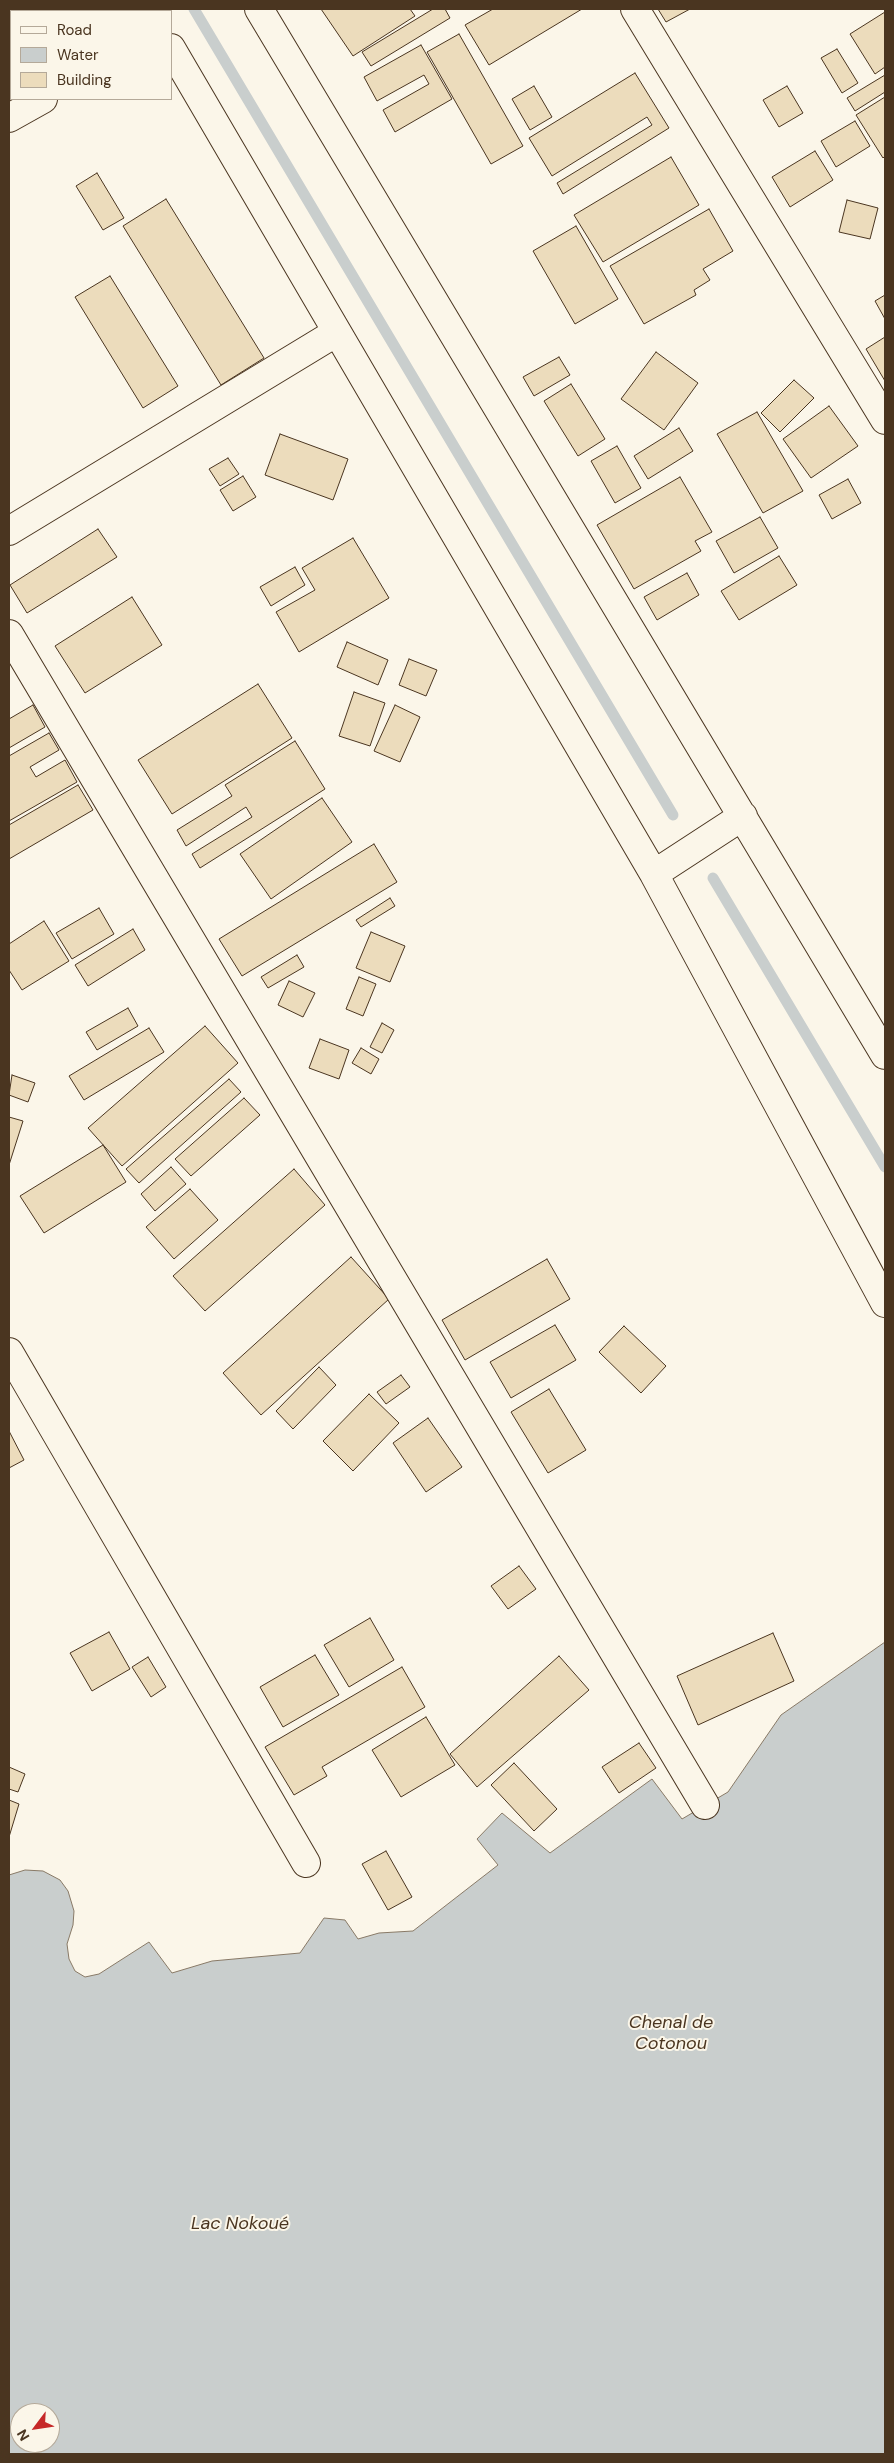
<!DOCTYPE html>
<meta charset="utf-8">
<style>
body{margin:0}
#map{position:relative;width:894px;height:2463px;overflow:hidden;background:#fbf6e9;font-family:"DM Sans",sans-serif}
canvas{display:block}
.frame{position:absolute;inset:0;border:10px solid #4a3520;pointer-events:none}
.legend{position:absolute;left:10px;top:10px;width:162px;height:90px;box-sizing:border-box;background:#fbf6e9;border:1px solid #b4a999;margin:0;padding:6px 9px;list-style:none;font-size:15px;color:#4a3520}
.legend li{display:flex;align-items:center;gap:10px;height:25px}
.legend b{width:25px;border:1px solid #b4a999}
.north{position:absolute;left:10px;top:2403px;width:50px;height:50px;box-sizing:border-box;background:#fbf6e9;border:1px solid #b4a999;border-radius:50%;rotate:239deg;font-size:14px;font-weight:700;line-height:20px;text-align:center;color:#4a3520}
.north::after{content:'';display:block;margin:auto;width:18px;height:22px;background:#c62828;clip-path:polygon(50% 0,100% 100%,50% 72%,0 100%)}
</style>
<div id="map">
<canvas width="894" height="2463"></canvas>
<div class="frame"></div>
<ul class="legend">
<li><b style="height:6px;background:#fbf6e9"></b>Road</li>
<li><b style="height:14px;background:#c9cecd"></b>Water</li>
<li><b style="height:14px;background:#ecdcbc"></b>Building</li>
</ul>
<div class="north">N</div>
</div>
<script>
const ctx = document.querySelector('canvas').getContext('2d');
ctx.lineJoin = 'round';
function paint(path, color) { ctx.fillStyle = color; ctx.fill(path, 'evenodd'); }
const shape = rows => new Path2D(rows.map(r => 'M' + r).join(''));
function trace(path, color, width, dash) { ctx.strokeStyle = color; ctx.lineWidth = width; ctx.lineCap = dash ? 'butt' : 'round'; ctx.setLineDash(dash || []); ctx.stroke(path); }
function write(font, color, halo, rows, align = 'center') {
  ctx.font = font + ' "DM Sans",sans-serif'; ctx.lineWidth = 4; ctx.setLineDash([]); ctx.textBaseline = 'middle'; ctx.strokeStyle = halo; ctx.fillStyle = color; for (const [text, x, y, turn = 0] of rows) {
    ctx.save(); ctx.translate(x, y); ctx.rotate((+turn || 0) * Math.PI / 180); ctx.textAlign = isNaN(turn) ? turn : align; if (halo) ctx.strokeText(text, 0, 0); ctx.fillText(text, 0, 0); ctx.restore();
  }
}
const water = shape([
 [885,1642,885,2454,9,2454,9,1875,25,1870,43,1871,60,1880,68,1891,74,1911,73,1925,67,1944,69,1959,75,1971,85,1977,99,1974,149,1942,172,1973,212,1961,300,1953,324,1918,345,1920,358,1939,379,1933,413,1931,498,1865,477,1839,502,1813,550,1853,652,1779,682,1819,728,1792,781,1715,885,1642],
 [20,2413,50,2413,50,2443,20,2443,20,2413]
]);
const stream = shape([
 [194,9,673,815],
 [713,878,885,1167]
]);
const building = shape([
 [64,9,95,9,97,11,60,11,64,9],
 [321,9,410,9,415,16,353,56,321,9],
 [433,9,445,9,450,18,371,66,362,52,433,9],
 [493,9,582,9,489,65,465,25,493,9],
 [658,9,690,9,666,22,658,9],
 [885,12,885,67,875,74,850,34,885,12],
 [11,15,11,67,9,62,9,16,11,15],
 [459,34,523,146,491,164,427,52,459,34],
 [421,45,452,99,395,132,383,110,429,84,424,75,377,101,364,77,421,45],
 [837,49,858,83,842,93,821,58,837,49],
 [635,73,669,128,563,194,557,183,652,125,647,117,552,176,529,138,635,73],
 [885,75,885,92,855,111,847,98,885,75],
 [534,86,552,117,530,130,512,99,534,86],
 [787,86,803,113,779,127,763,100,787,86],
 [885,97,885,156,883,158,856,115,885,97],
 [855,121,870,146,836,167,821,141,855,121],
 [815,151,833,180,790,207,772,177,815,151],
 [671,157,699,205,603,262,574,215,671,157],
 [97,173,124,218,103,230,76,186,97,173],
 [166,199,264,358,221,385,123,226,166,199],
 [847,200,878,208,870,239,839,232,847,200],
 [709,209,733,251,703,269,710,280,694,290,696,295,644,324,610,266,709,209],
 [576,226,618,299,575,324,533,251,576,226],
 [110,276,178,386,143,408,75,297,110,276],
 [885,295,885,319,875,301,885,295],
 [885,337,885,381,866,349,885,337],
 [656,352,698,383,664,430,621,399,656,352],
 [559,357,570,375,534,396,523,377,559,357],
 [794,380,814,398,780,432,761,413,794,380],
 [571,384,605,439,578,456,544,401,571,384],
 [829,406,858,446,811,478,783,439,829,406],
 [757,412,803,491,763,513,717,434,757,412],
 [679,428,693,451,648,479,634,456,679,428],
 [280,434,348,459,333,500,265,475,280,434],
 [617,446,641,488,615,503,591,461,617,446],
 [228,458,239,474,220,486,209,469,228,458],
 [243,476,256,497,233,511,220,490,243,476],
 [680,477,712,532,695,541,701,551,634,589,597,525,680,477],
 [848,479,861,503,832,519,819,495,848,479],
 [760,517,778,548,734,573,716,541,760,517],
 [98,529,117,557,27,613,10,585,98,529],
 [353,538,389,598,299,652,276,612,315,590,302,568,353,538],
 [779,556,797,585,739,620,721,591,779,556],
 [295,567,305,585,271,606,260,587,295,567],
 [687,573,699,595,657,620,644,597,687,573],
 [132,597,162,645,85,693,55,646,132,597],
 [347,642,388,660,378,685,337,667,347,642],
 [409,659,437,670,426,696,399,685,409,659],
 [258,684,292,738,172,814,138,760,258,684],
 [354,692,385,703,370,746,339,736,354,692],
 [33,705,45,727,9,748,9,719,33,705],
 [395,705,420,717,400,762,374,751,395,705],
 [49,733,59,750,30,767,36,777,65,760,77,782,9,821,9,756,49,733],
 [295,741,325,789,200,868,192,854,252,817,246,807,186,846,177,830,232,796,225,785,295,741],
 [78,785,93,810,9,859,9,825,78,785],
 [322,798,352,842,271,899,240,854,322,798],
 [374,844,397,882,242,976,219,939,374,844],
 [390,898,395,906,361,927,356,920,390,898],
 [99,908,114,934,72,959,56,933,99,908],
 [44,921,69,961,22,990,9,970,9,944,44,921],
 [133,929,145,950,88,986,75,965,133,929],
 [371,932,405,946,390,982,356,968,371,932],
 [297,955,304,967,268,988,261,977,297,955],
 [359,977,376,984,363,1016,346,1009,359,977],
 [289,981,315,993,303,1017,278,1005,289,981],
 [128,1008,138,1026,97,1050,86,1032,128,1008],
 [382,1023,394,1030,382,1053,370,1047,382,1023],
 [205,1026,238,1063,122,1166,88,1128,205,1026],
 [149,1028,164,1052,84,1100,69,1076,149,1028],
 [320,1039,349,1050,339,1079,309,1068,320,1039],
 [361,1048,379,1059,371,1074,352,1063,361,1048],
 [12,1075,35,1083,28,1102,9,1095,12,1075],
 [229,1079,241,1092,139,1183,126,1169,229,1079],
 [244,1098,260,1115,191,1176,175,1159,244,1098],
 [9,1117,23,1121,9,1165,9,1117],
 [103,1145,126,1182,44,1233,20,1196,103,1145],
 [171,1167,186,1184,155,1211,141,1194,171,1167],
 [294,1169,325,1205,205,1311,173,1276,294,1169],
 [190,1189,218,1220,174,1259,146,1227,190,1189],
 [351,1257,389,1299,261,1415,223,1373,351,1257],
 [547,1259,570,1299,465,1360,442,1320,547,1259],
 [555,1325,576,1360,511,1398,490,1362,555,1325],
 [624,1326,666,1366,641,1393,599,1352,624,1326],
 [319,1367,336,1385,293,1429,276,1411,319,1367],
 [401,1375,410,1387,386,1404,377,1392,401,1375],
 [549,1389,586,1450,548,1473,511,1412,549,1389],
 [369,1394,399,1423,353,1471,323,1441,369,1394],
 [428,1418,462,1467,426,1492,393,1443,428,1418],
 [9,1431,24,1460,9,1468,9,1431],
 [519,1566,536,1589,508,1609,491,1586,519,1566],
 [370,1618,394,1660,349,1687,324,1645,370,1618],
 [109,1632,130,1669,92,1691,70,1653,109,1632],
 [773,1633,794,1681,698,1725,677,1676,773,1633],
 [315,1655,339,1695,283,1727,260,1687,315,1655],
 [559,1656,589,1690,477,1787,450,1754,559,1656],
 [148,1657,166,1687,151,1697,132,1667,148,1657],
 [402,1667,425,1707,322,1767,327,1776,294,1795,265,1747,402,1667],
 [426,1717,455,1765,401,1797,372,1750,426,1717],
 [639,1743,656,1768,619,1793,602,1767,639,1743],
 [514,1763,557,1809,534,1831,491,1785,514,1763],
 [9,1767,25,1774,18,1792,9,1789,9,1767],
 [9,1800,19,1804,9,1837,9,1800],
 [386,1851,412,1897,388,1910,362,1864,386,1851]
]);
const street = shape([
 [148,9,150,11],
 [259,9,885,1055],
 [635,9,885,420],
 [171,48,654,874,885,1303],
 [9,118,43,99],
 [9,531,337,332],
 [9,634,705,1805],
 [654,874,743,816],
 [9,1352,306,1863]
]);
const waterNames = [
 ["Chenal de",671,2023],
 ["Cotonou",671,2044],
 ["Lac Nokoué",240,2224]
];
paint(water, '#c9cecd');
trace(water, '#887966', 1);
trace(stream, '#c9cecd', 11);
paint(building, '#ecdcbc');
trace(building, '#4a3520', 1);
trace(street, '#4a3520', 30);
trace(street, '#fbf6e9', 28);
write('italic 18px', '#4a3520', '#fbf6e9', waterNames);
</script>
